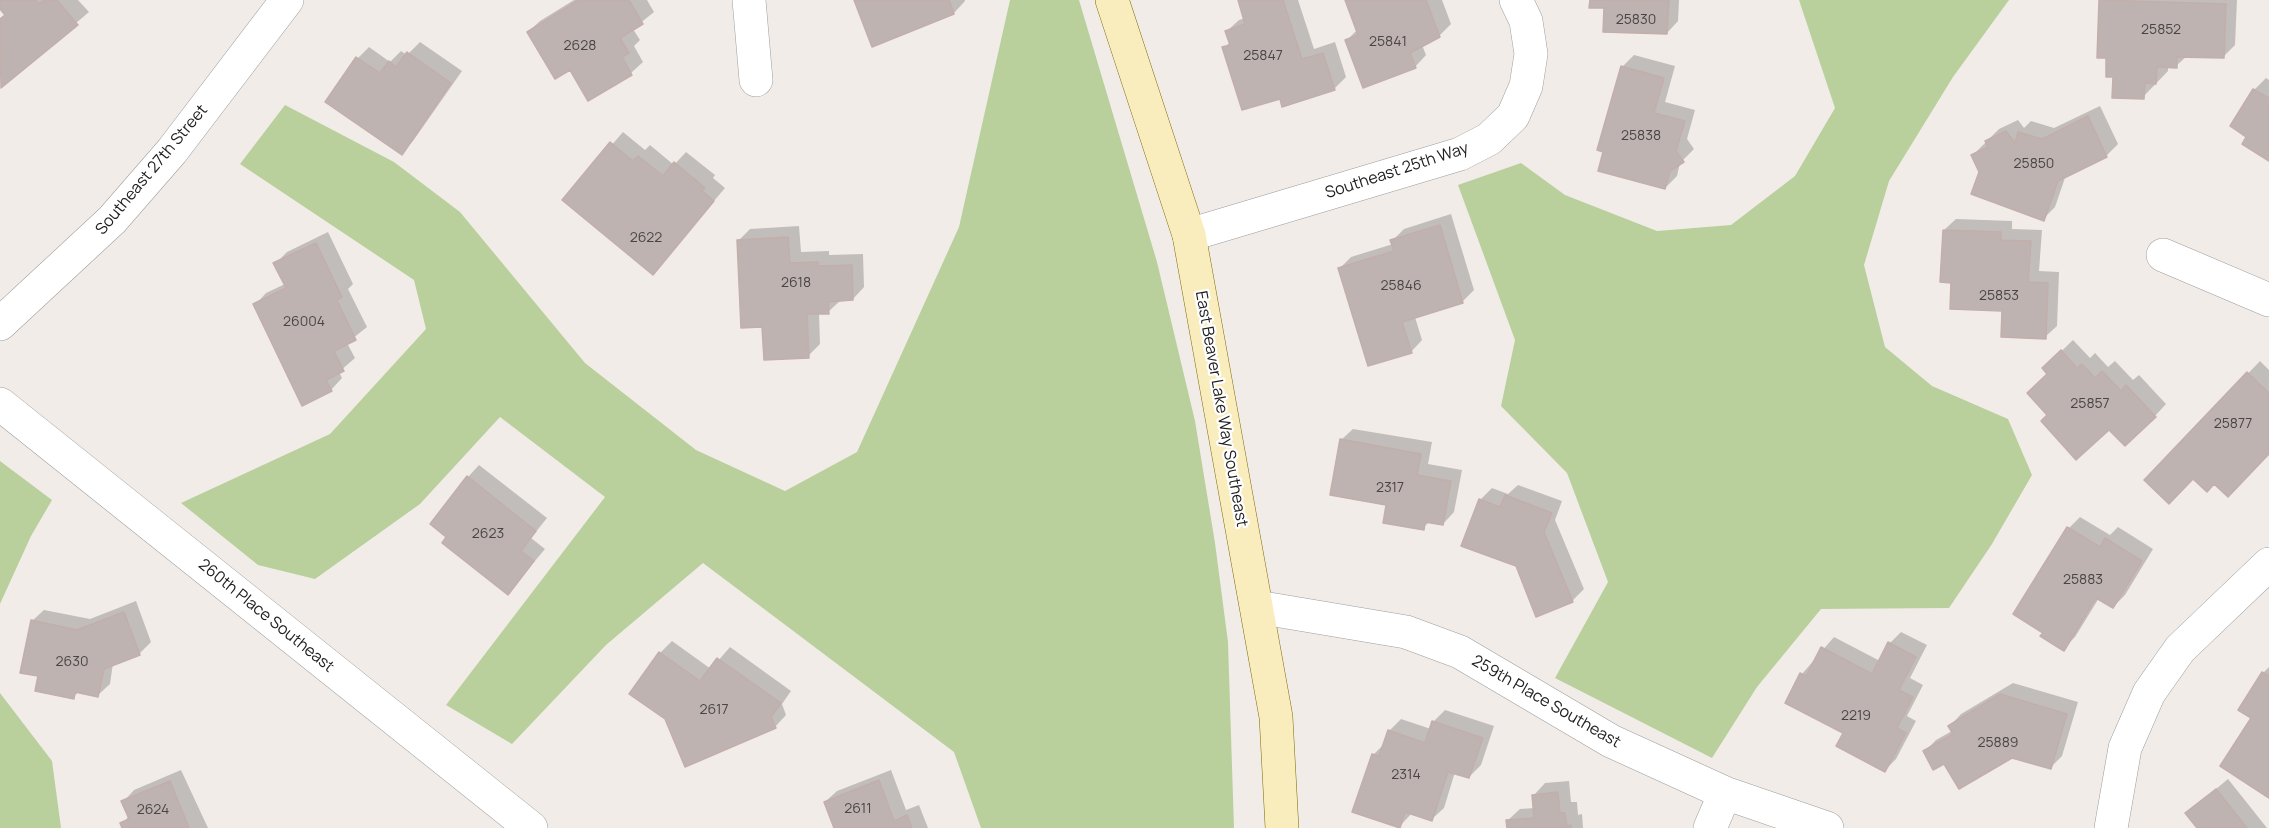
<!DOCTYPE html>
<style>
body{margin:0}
canvas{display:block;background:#f1ece8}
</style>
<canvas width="2269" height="828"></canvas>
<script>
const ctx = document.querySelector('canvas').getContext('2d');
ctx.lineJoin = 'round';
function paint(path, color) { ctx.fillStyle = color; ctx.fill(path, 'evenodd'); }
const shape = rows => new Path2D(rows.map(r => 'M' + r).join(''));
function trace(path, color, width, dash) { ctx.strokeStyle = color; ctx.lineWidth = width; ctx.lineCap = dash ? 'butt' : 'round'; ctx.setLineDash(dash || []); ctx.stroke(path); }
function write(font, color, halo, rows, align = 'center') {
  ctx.font = font + ' Manrope,sans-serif'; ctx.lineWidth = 4.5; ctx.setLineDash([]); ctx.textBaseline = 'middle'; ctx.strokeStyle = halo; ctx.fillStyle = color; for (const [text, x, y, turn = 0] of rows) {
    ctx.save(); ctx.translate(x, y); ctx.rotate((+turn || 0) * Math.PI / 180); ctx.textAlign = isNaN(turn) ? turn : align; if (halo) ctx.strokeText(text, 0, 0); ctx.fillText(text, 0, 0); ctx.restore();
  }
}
const forest = shape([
 [1010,0,1079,0,1157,262,1195,421,1215,543,1228,642,1234,828,981,828,954,752,703,563,606,645,512,744,446,705,605,497,500,417,420,504,315,579,258,565,181,503,330,434,426,329,414,280,240,164,285,105,394,162,460,212,585,363,696,450,785,491,857,452,959,227],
 [1799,0,2009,0,1953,77,1889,181,1864,265,1885,347,1932,386,2008,419,2032,475,1992,544,1949,608,1821,609,1757,687,1712,758,1555,678,1608,582,1567,473,1501,406,1515,340,1458,185,1521,163,1565,195,1657,231,1731,225,1795,176,1835,108],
 [0,461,52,500,31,536,0,604],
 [0,693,52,761,61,828,0,828]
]);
const shadow = shape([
 [1,0,78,0,89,12,2,86,0,19,6,14,0,6],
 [574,0,647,0,654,12,633,29,640,40,634,46,643,62,631,73,589,99,570,68,528,32,540,21],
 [855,0,965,0,965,1,954,13,873,45],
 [1239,0,1298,0,1314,49,1335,42,1346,77,1334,89,1281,97,1224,48,1230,42,1227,31,1239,20,1245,18],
 [1347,0,1442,0,1451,24,1439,36,1422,45,1426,55,1415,67,1347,40,1358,29],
 [1591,0,1679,0,1678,21,1667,33],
 [2100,0,2237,0,2235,45,2223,57,2187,56,2176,66,2168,66,2168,71,2143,97,2114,76,2108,56,2098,56],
 [420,42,462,71,413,141,402,153,358,58,369,47,390,62,401,51,407,55],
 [1634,55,1675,66,1665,102,1695,110,1687,139,1694,149,1680,163,1677,176,1665,188,1622,67],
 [2266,78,2269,80,2269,159,2248,136,2232,126,2255,89],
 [2100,106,2118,144,2107,155,2066,175,2055,207,2043,219,1981,172,1973,155,1999,129,2018,120,2024,128,2031,121,2054,128],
 [623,132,645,150,650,145,674,165,686,152,715,175,713,178,725,188,653,273,564,200],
 [1451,214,1474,290,1462,302,1415,317,1422,340,1411,352,1340,268,1351,257,1393,244,1392,241,1404,229],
 [1956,219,2012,221,2012,229,2042,230,2039,271,2059,272,2057,326,2045,337,1953,281,1944,230],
 [799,226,801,252,829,251,829,255,863,254,864,287,853,299,840,301,828,312,819,313,820,344,808,356,764,325,738,241,750,229],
 [328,232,353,284,348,289,367,327,347,343,355,358,339,372,342,378,331,390,255,305,266,293,285,284,275,264,287,252],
 [2073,340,2090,358,2095,353,2108,367,2115,361,2133,380,2139,375,2166,404,2155,416,2109,427,2049,415,2049,374,2044,368],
 [2260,361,2269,370,2269,453,2214,482,2193,477,2146,480],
 [1353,429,1432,442,1428,464,1462,470,1454,512,1443,524,1430,521,1423,528,1387,504,1341,440],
 [479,465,547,518,531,538,545,549,508,593,449,537,468,477],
 [1518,485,1562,501,1555,520,1584,589,1572,601,1517,565,1480,500,1492,488,1508,494],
 [2080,517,2110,535,2118,527,2153,549,2125,595,2113,607,2099,598,2075,637,2063,649,2069,528],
 [136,601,151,642,139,654,113,663,110,684,98,695,79,691,74,697,40,675,32,621,44,610,90,619],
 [1901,632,1927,645,1910,678,1923,685,1907,716,1916,721,1896,759,1885,770,1845,732,1787,702,1802,674,1834,637,1880,661,1890,643],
 [672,641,711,669,730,647,791,691,782,704,786,715,775,727,666,718,632,694,660,653],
 [2269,667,2269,796,2263,673],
 [2013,683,2078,702,2062,756,2051,767,2012,756,1944,762,1924,752,1936,740,1952,731,1950,726,1961,714],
 [1445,710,1494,726,1481,765,1469,777,1455,772,1444,808,1432,819,1412,813,1400,826,1373,755,1385,743,1389,731,1401,719,1431,729,1433,722],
 [181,770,208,828,123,828,122,824,129,816,123,802,134,790],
 [891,770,906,810,919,805,928,828,835,828,825,802,837,791],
 [2228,779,2267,828,2199,828,2187,813],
 [1569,781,1571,802,1577,802,1578,815,1582,814,1583,828,1509,828,1508,820,1520,809,1535,808,1534,795,1545,783]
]);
const building = shape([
 [0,0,36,0,39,4,44,0,57,0,78,25,1,88,0,19,5,15,0,9,0,0],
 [579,0,629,0,643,24,620,38,629,53,622,57,632,75,588,101,570,70,555,79,527,32,579,0],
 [854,0,949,0,954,14,872,47,854,0],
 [1238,0,1283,0,1302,59,1323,53,1335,90,1282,107,1280,99,1242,110,1222,47,1230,45,1225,31,1245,24,1238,0],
 [1345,0,1426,0,1440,37,1410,53,1416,68,1363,88,1345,40,1358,35,1345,0],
 [1590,0,1669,0,1667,34,1603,32,1604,8,1589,8,1590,0],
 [2099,0,2226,4,2224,58,2177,57,2177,68,2157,67,2156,84,2145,83,2144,99,2112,98,2113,77,2106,77,2106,58,2097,58,2099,0],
 [407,52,451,83,402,155,325,102,356,57,380,73,389,61,396,67,407,52],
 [1621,66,1664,78,1654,113,1685,121,1676,151,1684,162,1670,171,1665,189,1598,171,1603,152,1597,150,1621,66],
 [2253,89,2269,98,2269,161,2242,144,2246,137,2230,126,2253,89],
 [2088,116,2107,157,2058,181,2044,221,1971,194,1979,172,1971,155,1988,147,1985,141,2006,131,2015,143,2018,132,2042,139,2088,116],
 [610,142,633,161,638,156,663,176,674,162,705,188,702,191,714,201,653,275,562,200,610,142],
 [1440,225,1463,303,1402,322,1412,353,1368,366,1338,268,1394,251,1390,240,1440,225],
 [1943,230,2001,232,2001,240,2031,241,2028,282,2048,283,2046,339,2001,337,2002,311,1950,309,1951,283,1940,282,1943,230],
 [788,237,790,263,818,262,818,266,852,265,853,300,828,302,829,314,807,314,809,358,764,360,762,327,741,328,737,240,788,237],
 [316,243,342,297,337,300,356,340,334,351,344,371,326,380,332,391,302,406,253,304,286,288,273,263,316,243],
 [2061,350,2077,368,2082,364,2095,378,2102,371,2121,391,2126,385,2156,417,2125,446,2109,430,2076,460,2041,421,2047,415,2027,393,2047,374,2042,368,2061,350],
 [2247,372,2269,393,2269,454,2228,497,2214,484,2207,492,2193,479,2169,504,2144,480,2247,372],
 [1340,439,1421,454,1417,475,1451,481,1443,525,1425,522,1424,530,1383,523,1386,505,1330,495,1340,439],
 [467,476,536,531,521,551,534,561,508,595,442,543,446,537,430,524,467,476],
 [1505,495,1552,513,1544,532,1573,602,1536,617,1516,566,1461,546,1479,499,1500,507,1505,495],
 [2067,527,2100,547,2105,538,2142,561,2113,608,2096,598,2064,651,2040,636,2043,633,2013,614,2067,527],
 [124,612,140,655,104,669,98,697,75,692,74,699,35,691,38,676,20,673,31,620,77,630,124,612],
 [1888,642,1916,657,1899,690,1913,697,1897,728,1906,733,1885,772,1836,746,1843,733,1785,703,1800,673,1806,676,1821,647,1872,674,1888,642],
 [659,652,700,681,717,658,781,703,771,717,776,728,685,767,665,719,629,694,659,652],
 [2262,672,2269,676,2269,798,2220,766,2251,718,2238,710,2262,672],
 [2000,694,2067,714,2051,769,2012,758,1959,789,1944,764,1933,770,1923,751,1953,734,1948,726,2000,694],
 [1432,721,1483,738,1469,778,1448,772,1432,821,1405,812,1400,828,1352,812,1372,754,1379,756,1388,730,1425,743,1432,721],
 [879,780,894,821,907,815,912,828,834,828,824,802,879,780],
 [170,781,189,828,122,828,120,823,129,819,121,801,170,781],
 [2216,789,2247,828,2197,828,2185,813,2216,789],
 [1558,792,1560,813,1565,813,1567,826,1571,825,1571,828,1507,828,1506,820,1534,818,1532,795,1558,792]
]);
const street = shape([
 [749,0,756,80],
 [1189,235,1460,154,1489,139,1513,116,1526,86,1531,54,1526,21,1516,0],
 [2163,255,2269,300],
 [0,324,112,220,172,151,287,0],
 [0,404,531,828],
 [1257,607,1406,632,1460,652,1611,741,1725,793,1827,828],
 [1710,828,1725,793],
 [2111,828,2125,748,2149,693,2180,649,2269,564]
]);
const secondary = shape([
 [1112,0,1189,235,1276,717,1282,828]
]);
const numberNames = [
 ["25830",1636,20],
 ["25852",2161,30],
 ["25841",1388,42],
 ["2628",580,46],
 ["25847",1263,56],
 ["25838",1641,136],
 ["25850",2034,164],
 ["2622",646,238],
 ["2618",796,283],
 ["25846",1401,286],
 ["25853",1999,296],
 ["26004",304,322],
 ["25857",2090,404],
 ["25877",2233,424],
 ["2317",1390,488],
 ["2623",488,534],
 ["25883",2083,580],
 ["2630",72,662],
 ["2617",714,710],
 ["2219",1856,716],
 ["25889",1998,743],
 ["2314",1406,775],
 ["2611",858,809],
 ["2624",153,810]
];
const streetNames = [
 ["Southeast 27th Street",152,170,-50],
 ["Southeast 25th Way",1397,171,-18],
 ["East Beaver Lake Way Southeast",1221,409,80],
 ["260th Place Southeast",266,616,39],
 ["259th Place Southeast",1546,702,30]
];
paint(forest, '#b9d09d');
paint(shadow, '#0003');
paint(building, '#beb3b1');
trace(building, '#c3aeaa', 1.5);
trace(street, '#9e9e9e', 34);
trace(secondary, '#7b6905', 34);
trace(street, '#fff', 33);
trace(secondary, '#faedbd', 33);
write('14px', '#484645', null, numberNames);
write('16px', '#212121', '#fff', streetNames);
</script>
